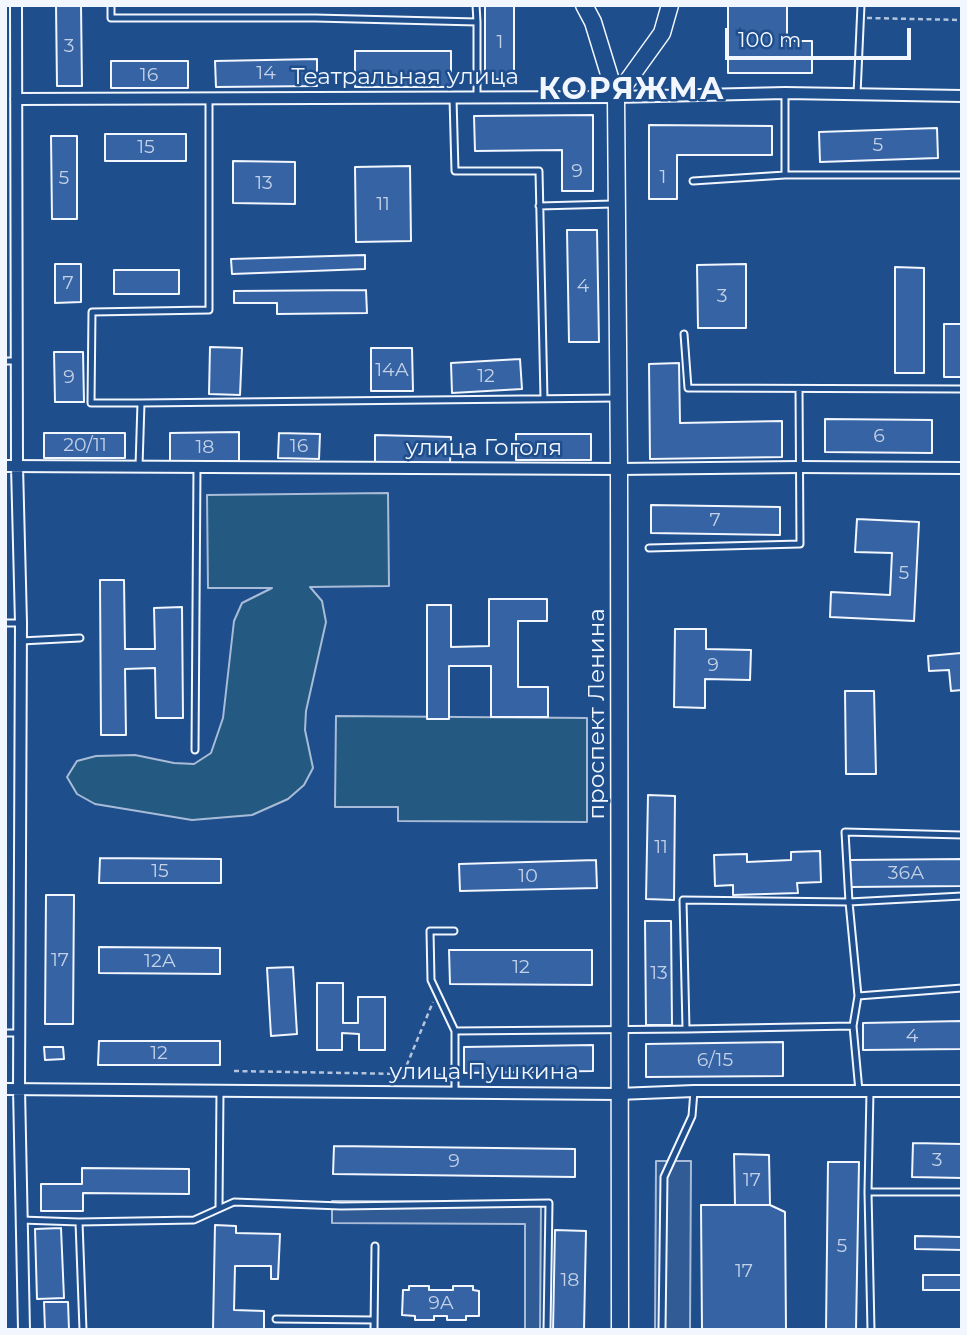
<!DOCTYPE html>
<meta charset="utf-8">
<style>
body{margin:0}
#map{position:relative;width:967px;height:1335px;overflow:hidden;background:#1f4e8c;font-family:Montserrat,sans-serif}
canvas{display:block}
.frame{position:absolute;inset:0;border:7px solid #f2f6ff;pointer-events:none}
.scale{position:absolute;left:725px;top:28px;width:186px;height:32px;box-sizing:border-box;border:4px solid #f2f6ff;border-top:0;padding-left:9px;font-size:21px;line-height:24px;white-space:nowrap;color:#f2f6ff;-webkit-text-stroke:5px #1f4e8c;paint-order:stroke}
</style>
<div id="map">
<canvas width="967" height="1335"></canvas>
<div class="frame"></div>
<div class="scale">100 m</div>
</div>
<script>
const ctx = document.querySelector('canvas').getContext('2d');
ctx.lineJoin = 'round';
function paint(path, color) { ctx.fillStyle = color; ctx.fill(path, 'evenodd'); }
const shape = rows => new Path2D(rows.map(r => 'M' + r).join(''));
function trace(path, color, width, dash) { ctx.strokeStyle = color; ctx.lineWidth = width; ctx.lineCap = dash ? 'butt' : 'round'; ctx.setLineDash(dash || []); ctx.stroke(path); }
function write(font, color, halo, rows, align = 'center') {
  ctx.font = font + ' Montserrat,sans-serif'; ctx.lineWidth = 5; ctx.setLineDash([]); ctx.textBaseline = 'middle'; ctx.strokeStyle = halo; ctx.fillStyle = color; for (const [text, x, y, turn = 0] of rows) {
    ctx.save(); ctx.translate(x, y); ctx.rotate((+turn || 0) * Math.PI / 180); ctx.textAlign = isNaN(turn) ? turn : align; if (halo) ctx.strokeText(text, 0, 0); ctx.fillText(text, 0, 0); ctx.restore();
  }
}
const green = shape([
 [388,493,389,586,310,587,322,601,326,622,306,711,305,730,313,768,304,785,288,799,252,815,192,820,95,804,77,794,67,777,77,761,96,756,135,755,174,763,194,764,211,753,223,718,234,621,242,603,272,588,208,588,207,495,388,493],
 [336,716,587,718,587,822,398,821,398,807,335,807,336,716]
]);
const parking = shape([
 [656,1161,691,1161,690,1330,655,1330,656,1161],
 [332,1201,541,1202,540,1330,525,1330,525,1224,332,1223,332,1201]
]);
const building = shape([
 [56,5,81,5,82,86,57,86,56,5],
 [485,5,514,5,514,79,485,79,485,5],
 [728,5,787,5,787,41,812,41,812,73,728,73,728,5],
 [355,51,451,51,451,87,355,87,355,51],
 [317,59,317,86,216,87,215,61,317,59],
 [111,61,188,61,188,88,111,88,111,61],
 [593,115,593,191,562,191,562,150,475,151,474,116,593,115],
 [649,125,772,126,772,155,677,155,677,199,649,199,649,125],
 [937,128,938,158,820,162,819,132,937,128],
 [105,134,186,134,186,161,105,161,105,134],
 [51,136,77,136,77,219,52,219,51,136],
 [233,161,295,162,295,204,233,203,233,161],
 [410,166,411,241,356,242,355,167,410,166],
 [567,230,597,230,599,342,569,342,567,230],
 [365,255,365,269,232,274,231,259,365,255],
 [55,264,81,264,81,302,55,303,55,264],
 [746,264,746,328,698,328,697,265,746,264],
 [895,267,924,268,924,373,895,373,895,267],
 [114,270,179,270,179,294,114,294,114,270],
 [366,290,367,313,277,314,277,303,234,303,234,291,366,290],
 [944,324,962,324,962,377,944,377,944,324],
 [210,347,242,348,240,395,209,394,210,347],
 [371,348,412,348,413,391,371,391,371,348],
 [54,352,83,352,84,402,55,402,54,352],
 [520,359,522,389,452,393,451,363,520,359],
 [679,363,680,423,782,421,782,457,650,459,649,364,679,363],
 [825,419,932,420,932,453,825,452,825,419],
 [239,432,239,461,170,462,170,433,239,432],
 [44,433,125,433,125,458,44,458,44,433],
 [279,433,320,434,319,459,278,458,279,433],
 [516,434,591,434,591,460,516,460,516,434],
 [375,435,451,437,450,463,375,462,375,435],
 [651,505,780,507,780,535,651,533,651,505],
 [857,519,919,522,914,621,830,617,831,592,890,595,892,553,855,552,857,519],
 [100,580,124,580,125,649,155,649,154,608,182,607,183,718,156,718,155,668,125,669,126,735,101,735,100,580],
 [489,599,547,599,547,621,518,621,518,687,548,687,548,717,491,717,491,666,449,666,449,719,427,719,427,605,451,605,451,647,489,646,489,599],
 [675,629,706,629,706,649,751,650,750,680,705,679,705,708,674,707,675,629],
 [961,653,962,690,951,691,949,670,929,671,928,656,961,653],
 [845,691,874,691,876,774,846,774,845,691],
 [648,795,675,796,674,900,646,899,648,795],
 [820,851,821,882,797,883,798,893,733,895,733,885,715,886,714,855,747,854,747,862,791,860,791,852,820,851],
 [100,858,221,859,221,883,99,883,100,858],
 [962,859,962,886,851,887,850,860,962,859],
 [596,860,597,888,460,891,459,864,596,860],
 [46,895,74,895,73,1024,45,1024,46,895],
 [645,921,671,921,672,1025,646,1025,645,921],
 [99,947,220,948,220,974,99,973,99,947],
 [449,950,592,950,592,985,450,984,449,950],
 [293,967,297,1034,271,1036,267,968,293,967],
 [317,983,343,983,343,1023,358,1023,358,997,385,997,385,1050,359,1050,359,1034,342,1033,342,1050,317,1050,317,983],
 [962,1021,962,1049,863,1050,863,1023,962,1021],
 [99,1041,220,1041,220,1065,98,1065,99,1041],
 [783,1042,783,1076,646,1077,646,1044,783,1042],
 [593,1045,593,1071,464,1073,464,1047,593,1045],
 [44,1047,63,1047,64,1059,45,1060,44,1047],
 [913,1143,962,1144,962,1178,912,1177,913,1143],
 [334,1146,575,1149,575,1177,333,1174,334,1146],
 [734,1154,769,1155,770,1205,735,1205,734,1154],
 [828,1162,859,1162,856,1330,826,1330,828,1162],
 [82,1168,189,1169,189,1194,83,1193,83,1211,41,1211,41,1184,82,1184,82,1168],
 [701,1205,770,1205,785,1212,786,1330,702,1330,701,1205],
 [215,1225,236,1226,236,1233,280,1234,278,1279,271,1279,271,1266,235,1266,234,1310,264,1311,264,1330,213,1330,215,1225],
 [61,1228,64,1298,37,1299,35,1229,61,1228],
 [555,1230,586,1231,584,1330,553,1330,555,1230],
 [915,1236,962,1237,962,1250,915,1249,915,1236],
 [923,1275,962,1275,962,1290,923,1290,923,1275],
 [409,1286,429,1286,429,1290,453,1290,453,1286,473,1286,473,1290,479,1291,479,1316,466,1316,466,1320,447,1320,447,1316,434,1316,434,1320,415,1320,415,1316,402,1315,403,1290,409,1290,409,1286],
 [44,1302,68,1302,69,1330,45,1330,44,1302]
]);
const path = shape([
 [867,18,962,20],
 [234,1071,403,1074,433,1002],
 [403,1074,445,1075]
]);
const lane = shape([
 [111,5,111,18,315,18,477,22,476,5],
 [477,22,477,98],
 [785,93,785,175],
 [857,94,861,5],
 [453,98,455,171,539,171,544,399],
 [693,181,785,175,962,175],
 [539,206,613,204],
 [684,334,688,388,962,389],
 [5,361,17,361],
 [141,403,618,398],
 [139,466,141,403,91,403,92,312,209,310,209,99],
 [649,548,800,544,799,389],
 [5,623,21,623],
 [21,641,80,638],
 [195,750,197,467],
 [454,931,430,931,431,980,455,1031,686,1029],
 [858,996,962,988],
 [853,1026,858,996,849,902,845,832,962,835],
 [455,1031,455,1093],
 [5,1033,19,1033],
 [859,1091,853,1026,686,1029,683,900,849,902,962,896],
 [870,1091,868,1192,871,1330],
 [868,1192,962,1192],
 [219,1208,220,1091],
 [21,1220,79,1222,194,1220,234,1202,341,1206,549,1203,547,1330],
 [79,1222,83,1330],
 [276,1319,374,1320],
 [374,1330,375,1246],
 [662,1330,664,1177,692,1116,694,1091]
]);
const street = shape([
 [16,5,17,466,21,623,19,1089,24,1330],
 [16,99,616,97,785,93,962,96],
 [5,466,619,469,800,467,962,468],
 [5,1089,618,1094,694,1091,962,1091]
]);
const secondary = shape([
 [584,5,593,22,616,97,619,469,620,1330],
 [616,97,662,33,670,5]
]);
const numberNames = [
 ["1",500,42],
 ["3",69,46],
 ["14",266,73],
 ["16",149,75],
 ["5",878,145],
 ["15",146,147],
 ["9",577,171],
 ["1",663,177],
 ["5",64,178],
 ["13",264,183],
 ["11",383,204],
 ["7",68,283],
 ["4",583,286],
 ["3",722,296],
 ["14А",392,370],
 ["12",486,376],
 ["9",69,377],
 ["6",879,436],
 ["20/11",85,445],
 ["16",299,446],
 ["18",205,447],
 ["7",715,520],
 ["5",904,573],
 ["9",713,665],
 ["11",661,847],
 ["15",160,871],
 ["36А",906,873],
 ["10",528,876],
 ["17",60,960],
 ["12А",160,961],
 ["12",521,967],
 ["13",659,973],
 ["4",912,1036],
 ["12",159,1053],
 ["6/15",715,1060],
 ["3",937,1160],
 ["9",454,1161],
 ["17",752,1180],
 ["5",842,1246],
 ["17",744,1271],
 ["18",570,1280],
 ["9А",441,1303]
];
const streetNames = [
 ["Театральная улица",405,77],
 ["улица Гоголя",484,448],
 ["проспект Ленина",597,714,-90],
 ["улица Пушкина",484,1072]
];
const districtNames = [
 ["КОРЯЖМА",632,90]
];
paint(green, '#245a82');
trace(green, '#a8bbd7', 2);
paint(parking, '#305b95');
trace(parking, '#a8bbd7', 2);
paint(building, '#3563a3');
trace(building, '#f2f6ff', 2);
trace(lane, '#f2f6ff', 9);
trace(street, '#f2f6ff', 14);
trace(secondary, '#f2f6ff', 19);
trace(path, '#b3c4dc', 2.5, [5, 3.5]);
trace(lane, '#1f4e8c', 5);
trace(street, '#1f4e8c', 10);
trace(secondary, '#1f4e8c', 16);
write('19px', '#c3d1e8', null, numberNames);
write('23px', '#f2f6ff', '#1f4e8c', streetNames);
ctx.letterSpacing = '2px';
write('bold 30px', '#f2f6ff', '#1f4e8c', districtNames);
ctx.letterSpacing = '0px';
</script>
